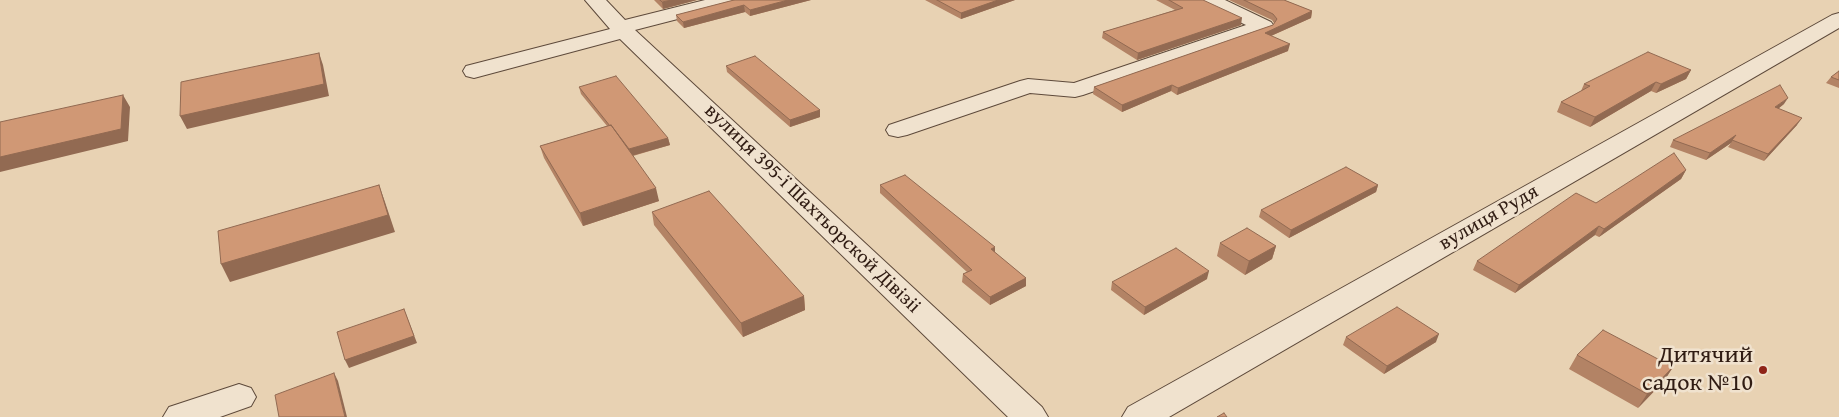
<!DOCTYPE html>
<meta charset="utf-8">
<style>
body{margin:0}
canvas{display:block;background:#e8d2b3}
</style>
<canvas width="1839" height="417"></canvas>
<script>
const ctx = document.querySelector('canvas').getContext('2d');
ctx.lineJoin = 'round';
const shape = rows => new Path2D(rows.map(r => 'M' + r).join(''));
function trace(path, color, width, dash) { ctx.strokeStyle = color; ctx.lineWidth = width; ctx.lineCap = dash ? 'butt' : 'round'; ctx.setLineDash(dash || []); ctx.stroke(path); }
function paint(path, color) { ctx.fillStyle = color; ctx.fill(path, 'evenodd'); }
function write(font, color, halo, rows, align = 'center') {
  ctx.font = font + ' "Gentium Book Plus",serif'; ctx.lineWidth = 5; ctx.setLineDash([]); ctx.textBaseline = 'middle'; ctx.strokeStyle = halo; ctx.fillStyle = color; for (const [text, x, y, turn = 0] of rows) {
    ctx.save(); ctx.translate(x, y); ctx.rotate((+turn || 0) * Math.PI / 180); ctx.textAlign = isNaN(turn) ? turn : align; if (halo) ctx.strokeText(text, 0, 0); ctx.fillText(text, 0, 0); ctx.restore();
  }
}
const minor = shape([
 [585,0,606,0,625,20,705,0,739,0,736,4,635,30,1042,407,1048,417,1008,417,620,39,474,78,466,76,463,71,466,66,610,29,585,0],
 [1199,0,1225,0,1271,22,1274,26,1271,30,1083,95,1075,97,1030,93,907,135,898,137,889,135,886,130,889,125,1020,81,1028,79,1074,83,1246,25,1202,4,1199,0],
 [1839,13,1839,28,1169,417,1122,417,1128,407,1832,15,1839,13],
 [239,384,251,388,256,397,251,406,220,417,163,417,169,407,239,384]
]);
const wall = shape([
 [654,0,697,0,663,9],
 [734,0,811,0,750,16,745,12,684,28,677,21,676,15],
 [925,0,1015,0,961,19],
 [1156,0,1203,0,1241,25,1137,60,1102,38,1103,32,1175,10],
 [1229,0,1284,0,1312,11,1311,18,1271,36,1288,51,1177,95,1171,91,1122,112,1093,94,1094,87,1273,25,1274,23,1272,20],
 [726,66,820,110,820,117,790,127,727,72],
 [1691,70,1686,79,1656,93,1651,91,1590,127,1557,112,1561,102,1581,91,1584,84],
 [1839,71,1839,88,1826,83,1831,77],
 [579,87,668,138,670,145,633,156,659,201,583,226,544,158,540,146,607,126,581,94],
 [1784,104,1778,109,1797,125,1764,161,1728,147,1731,143,1706,160,1670,147,1673,140],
 [1686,170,1681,179,1599,237,1595,235,1515,293,1473,270,1477,261,1596,203],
 [880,185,995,253,1026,278,1026,286,990,305,962,282,963,274,967,272,880,193],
 [1378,185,1376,192,1289,238,1259,217,1261,210],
 [652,212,804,296,805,310,743,337,654,225],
 [1220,243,1276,246,1272,259,1245,275,1217,256],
 [1207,279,1144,315,1111,290,1112,282],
 [1346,337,1436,342,1384,374,1343,345],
 [1577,355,1673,367,1664,381,1638,408,1569,369]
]);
const shadedWall = shape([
 [672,0,697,0,663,9,662,2],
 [788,0,811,0,750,16,750,10],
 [998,0,1015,0,961,19,961,13],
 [744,5,745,12,684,28,683,22],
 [1312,11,1311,18,1264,39,1265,33],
 [1242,18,1241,25,1137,60,1138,53],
 [1290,44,1288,51,1177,95,1178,88],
 [319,53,323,65,329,96,187,129,180,116],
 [1691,70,1686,79,1656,93,1661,84],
 [1656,82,1651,91,1590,127,1595,117],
 [1172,85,1171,91,1122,112,1122,105],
 [123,95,130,107,128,141,0,172,0,157],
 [1788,98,1784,104,1771,114,1775,107],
 [820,110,820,117,790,127,790,120],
 [1802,118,1797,125,1764,161,1768,154],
 [1736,135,1731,143,1706,160,1710,153],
 [668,138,670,145,631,156,629,149],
 [1686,170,1681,179,1599,237,1604,229],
 [379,185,385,202,395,232,230,282,221,264],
 [1378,185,1376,192,1289,238,1291,230],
 [656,188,659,201,583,226,580,213],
 [1599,226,1595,235,1515,293,1519,285],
 [1276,246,1272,259,1245,275,1249,261],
 [995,247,995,255,991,249],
 [1209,271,1207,279,1144,315,1145,307],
 [1026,278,1026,286,990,305,990,297],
 [804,296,805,310,743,337,741,323],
 [404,309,417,343,349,368,345,360],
 [1439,334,1436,342,1384,374,1387,366],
 [1673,367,1664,381,1638,408,1647,394],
 [334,373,338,381,347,417,345,417]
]);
const building = shape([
 [660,0,672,0,662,2,660,0],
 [734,0,788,0,750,10,744,5,683,22,676,15,734,0],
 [937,0,998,0,961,13,937,0],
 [1169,0,1203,0,1242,18,1138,53,1103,32,1183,8,1169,0],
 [1244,0,1284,0,1312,11,1265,33,1290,44,1178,88,1172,85,1122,105,1094,87,1273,25,1277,19,1273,14,1244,0],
 [1648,52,1691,70,1661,84,1656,82,1595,117,1561,102,1590,86,1584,84,1648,52],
 [319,53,324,84,180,116,181,82,319,53],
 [755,56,820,110,790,120,726,66,755,56],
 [1839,71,1839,80,1831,77,1839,71],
 [616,76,668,138,629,149,611,125,610,126,579,87,616,76],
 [1780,85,1788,98,1775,107,1802,118,1768,154,1732,140,1736,135,1710,153,1673,140,1780,85],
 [123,95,121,129,0,157,0,122,123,95],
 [611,125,656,188,580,213,540,146,611,125],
 [1674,153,1686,170,1604,229,1599,226,1519,285,1477,261,1576,193,1596,203,1674,153],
 [1346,167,1378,185,1291,230,1261,210,1346,167],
 [905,175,995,247,991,249,1026,278,990,297,963,274,972,270,880,185,905,175],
 [379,185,388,215,221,264,218,231,379,185],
 [709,191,804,296,741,323,652,212,709,191],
 [1247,228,1276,246,1249,261,1220,243,1247,228],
 [1176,248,1209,271,1145,307,1112,282,1176,248],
 [1397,307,1439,334,1387,366,1346,337,1397,307],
 [404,309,414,336,345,360,337,332,404,309],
 [1603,330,1673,367,1647,394,1577,355,1603,330],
 [334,373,345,417,279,417,275,395,334,373],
 [1224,413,1227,417,1217,417,1224,413]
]);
const markers = [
 [1763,370,5,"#8f2418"]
];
const streetNames = [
 ["вулиця 395-ї Шахтьорской Дівізіі",812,209,44],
 ["вулиця Рудя",1489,218,-30]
];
const nearPoinames = [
 ["Дитячий",1753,356],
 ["садок №10",1753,384]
];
trace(minor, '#5e4a3b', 2);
paint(minor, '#f0e2ce');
paint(wall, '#b38365');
paint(shadedWall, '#926a52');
paint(building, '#d09875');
trace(building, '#926a52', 1);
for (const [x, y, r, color] of markers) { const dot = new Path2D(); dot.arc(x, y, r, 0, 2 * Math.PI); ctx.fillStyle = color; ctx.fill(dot); trace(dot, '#f0e2ce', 2); }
write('20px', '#301c13', '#f0e2ce', streetNames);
write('24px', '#301c13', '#f0e2ce', nearPoinames, 'right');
</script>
